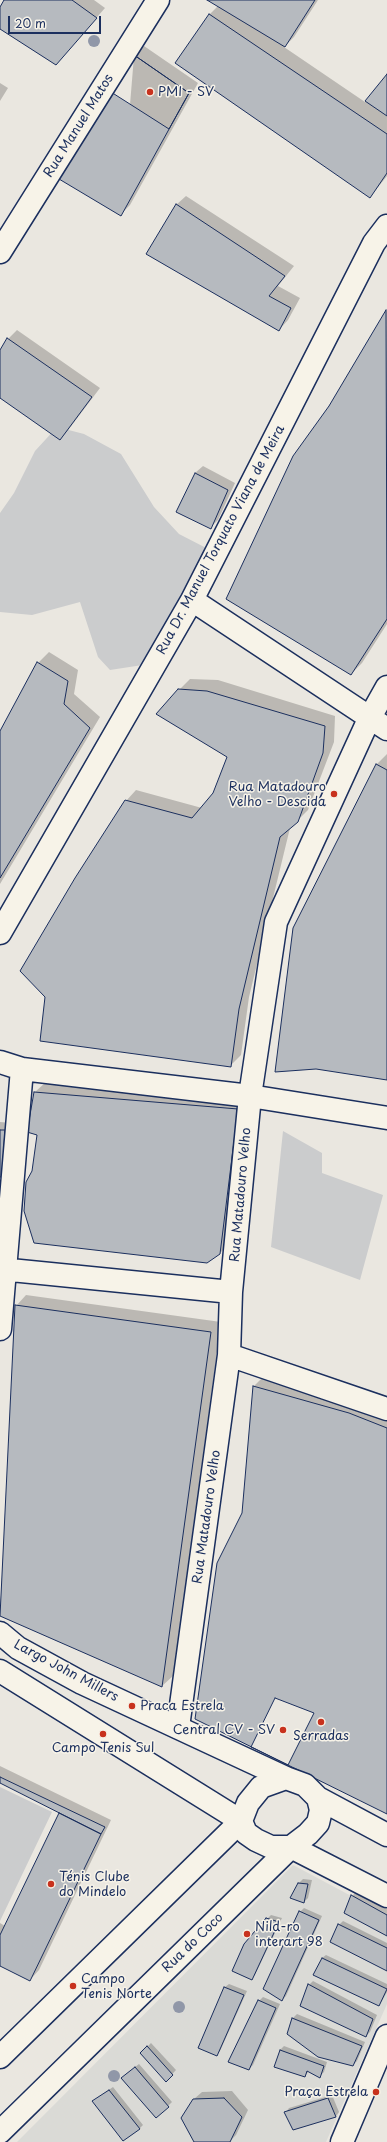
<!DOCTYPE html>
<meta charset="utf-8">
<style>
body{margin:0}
#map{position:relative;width:387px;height:2142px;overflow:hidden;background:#eae7e0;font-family:"Playpen Sans",sans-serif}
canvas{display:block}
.scale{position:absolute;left:8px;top:16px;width:93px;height:18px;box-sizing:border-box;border:2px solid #1b2f5e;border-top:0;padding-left:5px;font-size:12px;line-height:14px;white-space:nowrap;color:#1b2f5e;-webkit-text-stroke:3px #f7f3e8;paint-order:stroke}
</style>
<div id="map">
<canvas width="387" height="2142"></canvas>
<div class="scale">20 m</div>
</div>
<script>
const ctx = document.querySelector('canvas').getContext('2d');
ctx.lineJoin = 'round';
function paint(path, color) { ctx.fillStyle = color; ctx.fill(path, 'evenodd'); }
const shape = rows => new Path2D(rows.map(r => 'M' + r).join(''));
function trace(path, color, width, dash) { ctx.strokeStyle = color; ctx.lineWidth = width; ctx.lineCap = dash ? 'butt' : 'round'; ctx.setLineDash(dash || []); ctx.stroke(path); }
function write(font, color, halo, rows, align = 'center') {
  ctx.font = font + ' "Playpen Sans",sans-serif'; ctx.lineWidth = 3; ctx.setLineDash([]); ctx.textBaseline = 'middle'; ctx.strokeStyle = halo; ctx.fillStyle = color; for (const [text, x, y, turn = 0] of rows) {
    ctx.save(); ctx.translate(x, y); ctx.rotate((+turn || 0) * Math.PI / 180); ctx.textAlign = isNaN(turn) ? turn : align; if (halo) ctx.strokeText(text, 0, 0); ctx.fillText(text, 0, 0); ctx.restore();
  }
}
const built = shape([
 [293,1865,387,1915,387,2004,326,2142,17,2142]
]);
const green = shape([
 [57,427,84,434,121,454,154,507,179,534,212,551,149,664,110,670,98,657,80,602,32,615,0,612,0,513,14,493,35,451],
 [283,1131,322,1153,322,1173,383,1195,360,1280,271,1247],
 [0,1787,52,1812,0,1921]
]);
const shadow = shape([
 [6,0,94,0,105,8,56,64,0,28,0,9],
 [209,0,318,0,294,37,284,47,365,102,387,75,387,176,370,197,176,63,210,14,218,6],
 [144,46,198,83,130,205,121,214,134,56],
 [0,83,8,88,0,101],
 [186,196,294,266,278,286,300,298,288,320,279,330,176,205],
 [387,310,387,624,362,663,351,674,330,407],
 [17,330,100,388,69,429,60,439,0,397,0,352,8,339],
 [203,466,235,483,218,520,210,528,195,473],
 [49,652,78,670,74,694,100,717,0,884,0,733,38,663],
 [190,679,218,680,335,716,334,742,308,810,290,828,249,997,241,1055,230,1066,126,801,136,790,202,808,214,794,228,757,179,690],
 [387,754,387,1079,316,1068,293,928,377,764],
 [46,1082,248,1099,230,1243,219,1254,33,1172,38,1134,35,1092],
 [0,1122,12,1123,9,1168,0,1176],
 [26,1295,221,1322,173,1676,162,1686,0,1615,16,1306],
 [265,1375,387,1414,387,1813,243,1513,254,1386],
 [0,1766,111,1820,39,1970,30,1980,0,1966,0,1923,5,1926,61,1812,0,1782],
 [303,1879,312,1880,308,1898,304,1902,299,1883],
 [356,1892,387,1909,387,1934,352,1896],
 [304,1908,322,1916,286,1996,282,2000,300,1912],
 [271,1915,282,1918,255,1975,251,1979,267,1919],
 [343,1921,387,1943,387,1970,339,1925],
 [326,1955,387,1984,387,1992,382,2001,378,2005,322,1958],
 [313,1981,377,2015,370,2032,366,2036,309,1985],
 [229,1984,247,1991,220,2051,216,2055,225,1987],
 [263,1997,280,2004,253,2065,249,2069,259,2001],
 [297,2014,365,2042,357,2061,353,2065,288,2034,293,2018],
 [151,2043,176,2070,166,2081,141,2053],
 [284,2046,327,2062,324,2072,320,2076,309,2071,305,2076,276,2066,280,2050],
 [139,2064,172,2102,168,2106,126,2074],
 [113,2087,143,2125,139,2129,93,2101],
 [232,2091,248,2110,236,2135,229,2142,196,2142,194,2099,202,2092],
 [332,2095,339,2112,336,2116,294,2129,286,2112,289,2108]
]);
const building = shape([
 [4,0,72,0,97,18,56,65,0,29,0,7,4,0],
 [207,0,315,0,285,47,207,0],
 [209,14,387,134,387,173,370,198,175,63,209,14],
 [134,55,189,93,121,216,59,179,134,55],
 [134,55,189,93,169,129,111,92,134,55],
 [387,74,387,116,365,101,387,74],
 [176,204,285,276,269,296,291,308,279,331,146,254,176,204],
 [386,310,387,619,351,675,226,599,293,456,329,406,386,310],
 [7,338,92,397,60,440,0,398,0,350,7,338],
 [195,473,228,490,211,529,176,512,195,473],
 [37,662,68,681,64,704,90,728,0,878,0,731,37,662],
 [178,689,207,691,325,726,323,753,298,822,280,837,239,1009,231,1067,40,1041,45,997,20,971,75,878,125,800,192,818,213,793,227,757,156,714,178,689],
 [376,764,387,770,387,1080,316,1069,275,1072,293,928,376,764],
 [34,1092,238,1109,220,1254,207,1263,34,1243,24,1211,26,1182,32,1171,37,1135,27,1132,34,1092],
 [0,1130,5,1130,2,1177,0,1177,0,1130],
 [15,1305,211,1332,162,1687,0,1616,15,1305],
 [253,1386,349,1413,387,1428,387,1814,195,1719,217,1563,242,1513,253,1386],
 [275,1698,314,1713,288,1765,251,1747,275,1698],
 [0,1777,105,1827,101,1834,0,1783,0,1777],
 [59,1813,101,1834,30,1981,0,1966,0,1935,59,1813],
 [298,1883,308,1884,304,1903,290,1898,298,1883],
 [351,1895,387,1915,387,1936,344,1913,351,1895],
 [299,1911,319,1920,282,2001,263,1989,299,1911],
 [266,1918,279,1922,252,1980,232,1971,244,1944,266,1918],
 [338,1924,387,1948,387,1971,330,1942,338,1924],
 [322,1958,387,1989,379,2006,313,1975,322,1958],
 [308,1984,373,2019,366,2037,300,2006,308,1984],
 [224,1987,244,1995,217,2056,198,2048,224,1987],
 [258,2000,276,2008,249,2070,228,2062,258,2000],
 [292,2018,362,2046,353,2066,318,2057,287,2034,292,2018],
 [147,2046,173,2075,166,2082,140,2053,147,2046],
 [280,2050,324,2066,320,2078,307,2071,305,2077,274,2067,280,2050],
 [135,2067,169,2107,156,2118,121,2078,135,2067],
 [109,2090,140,2129,123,2141,92,2101,109,2090],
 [224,2098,242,2117,230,2142,194,2142,181,2118,193,2099,224,2098],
 [328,2098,336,2117,293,2130,284,2112,328,2098]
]);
const minor = shape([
 [192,600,387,729],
 [0,933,192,600,374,243,387,226],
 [0,1062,22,1069,250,1096,387,1118],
 [0,1269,231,1292],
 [0,1329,22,1069],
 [229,1355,387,1409],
 [178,1727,229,1355,231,1292,250,1096,276,922,369,719,387,687],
 [342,2142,387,2036]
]);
const tertiary = shape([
 [0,2057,241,1821],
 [0,2132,291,1847]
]);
const secondary = shape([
 [0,252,158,0],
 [0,1633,18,1648,82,1683,286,1778,305,1785,318,1798,387,1835],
 [0,1671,241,1821],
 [241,1821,246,1833,256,1840,271,1847,291,1847,387,1896],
 [241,1821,248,1803,261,1787,286,1778],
 [291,1847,308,1834,318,1823,321,1810,318,1798]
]);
const trees = [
 [94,41],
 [179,2007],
 [114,2076]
];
const markers = [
 [150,92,4,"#c8321e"],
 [334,794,4,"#c8321e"],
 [132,1706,4,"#c8321e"],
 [321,1722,4,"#c8321e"],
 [283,1730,4,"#c8321e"],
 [103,1734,4,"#c8321e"],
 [51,1884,4,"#c8321e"],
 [247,1934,4,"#c8321e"],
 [73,1986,4,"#c8321e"],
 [376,2092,4,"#c8321e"]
];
const poiNames = [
 ["PMI - SV",158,92],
 ["Rua Matadouro",326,787,"right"],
 ["Velho - Descida",326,802,"right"],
 ["Praca Estrela",140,1706],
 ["Central CV - SV",275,1730,"right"],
 ["Serradas",321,1736,"center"],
 ["Campo Tenis Sul",103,1748,"center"],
 ["Ténis Clube",59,1877],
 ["do Mindelo",59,1892],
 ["Nild-ro",255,1927],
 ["interart 98",255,1942],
 ["Campo",81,1979],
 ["Tenis Norte",81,1994],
 ["Praça Estrela",368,2092,"right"]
];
const streetNames = [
 ["Rua Manuel Matos",79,126,-58],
 ["Rua Dr. Manuel Torquato Viana de Meira",221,540,-62],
 ["Rua Matadouro Velho",241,1195,-85],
 ["Rua Matadouro Velho",207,1517,-82],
 ["Largo John Millers",66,1671,28],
 ["Rua do Coco",193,1943,-44]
];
paint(built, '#dadad6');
paint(green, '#cbcccd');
paint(shadow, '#0003');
paint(building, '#b6babf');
trace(building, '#1b2f5e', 1);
trace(minor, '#1b2f5e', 25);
trace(tertiary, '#1b2f5e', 25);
trace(secondary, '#1b2f5e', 25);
trace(minor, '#f7f3e8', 22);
trace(tertiary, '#f7f3e8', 22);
trace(secondary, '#f7f3e8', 22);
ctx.fillStyle = '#9097a8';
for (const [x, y] of trees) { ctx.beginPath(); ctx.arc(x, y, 6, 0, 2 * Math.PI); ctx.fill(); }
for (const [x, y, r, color] of markers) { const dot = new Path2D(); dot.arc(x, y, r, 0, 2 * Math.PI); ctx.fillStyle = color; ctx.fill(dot); trace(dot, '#f7f3e8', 1.5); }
write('13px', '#1b2f5e', '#f7f3e8', poiNames, 'left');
write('13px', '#1b2f5e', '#f7f3e8', streetNames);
</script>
